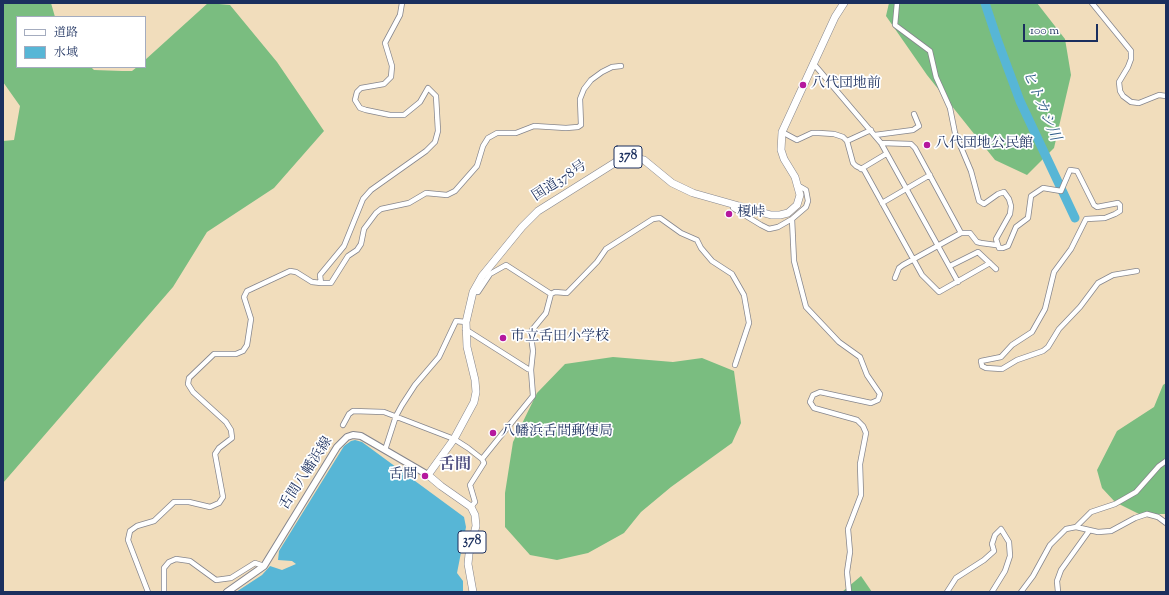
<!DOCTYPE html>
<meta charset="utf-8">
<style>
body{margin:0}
#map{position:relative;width:1169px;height:595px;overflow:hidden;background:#f1ddbc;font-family:"Sorts Mill Goudy","Noto Serif JP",serif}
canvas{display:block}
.frame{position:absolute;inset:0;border:4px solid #1b2f5e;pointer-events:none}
.legend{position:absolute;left:16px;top:16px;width:130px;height:52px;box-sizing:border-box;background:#fff;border:1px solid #a4acbf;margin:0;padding:5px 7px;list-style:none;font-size:12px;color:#1b2f5e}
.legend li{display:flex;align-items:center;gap:8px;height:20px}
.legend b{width:20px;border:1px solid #a4acbf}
.scale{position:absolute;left:1023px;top:24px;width:75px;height:18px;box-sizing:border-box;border:2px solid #1b2f5e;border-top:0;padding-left:5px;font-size:12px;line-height:14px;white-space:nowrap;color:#1b2f5e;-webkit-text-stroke:3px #fff;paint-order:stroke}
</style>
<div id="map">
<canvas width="1169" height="595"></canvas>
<div class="frame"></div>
<ul class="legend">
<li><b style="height:5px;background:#fff"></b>道路</li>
<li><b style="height:11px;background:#57b6d6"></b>水域</li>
</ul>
<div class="scale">100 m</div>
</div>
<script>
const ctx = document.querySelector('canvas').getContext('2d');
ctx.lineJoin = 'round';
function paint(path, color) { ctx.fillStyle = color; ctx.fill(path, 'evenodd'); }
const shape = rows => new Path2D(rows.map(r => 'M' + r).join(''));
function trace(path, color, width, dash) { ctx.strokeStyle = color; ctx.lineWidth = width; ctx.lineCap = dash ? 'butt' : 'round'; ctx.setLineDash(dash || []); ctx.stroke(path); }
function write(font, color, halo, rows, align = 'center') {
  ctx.font = font + ' "Sorts Mill Goudy","Noto Serif JP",serif'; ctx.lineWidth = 3.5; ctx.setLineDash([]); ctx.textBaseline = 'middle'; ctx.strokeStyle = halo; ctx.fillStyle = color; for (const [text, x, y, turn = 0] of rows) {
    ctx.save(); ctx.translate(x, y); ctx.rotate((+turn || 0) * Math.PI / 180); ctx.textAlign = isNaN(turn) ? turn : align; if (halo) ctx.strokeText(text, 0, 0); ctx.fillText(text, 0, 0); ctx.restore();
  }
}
const forest = shape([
 [3,3,51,3,55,17,17,17,17,67,91,67,94,70,122,71,132,71,137,67,145,67,145,60,208,3,230,5,277,62,324,131,274,188,207,232,173,287,3,483,3,141,14,140,20,106,3,82],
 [889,3,1037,3,1065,39,1071,75,1054,148,1027,175,995,160,927,75,886,16],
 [613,357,673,362,702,358,734,371,741,423,732,443,671,487,641,512,624,533,588,553,557,560,530,555,505,527,505,493,513,442,537,393,565,364],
 [1166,383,1166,514,1139,514,1115,502,1102,488,1097,470,1117,431,1154,407,1163,385],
 [861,576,872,592,842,592]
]);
const water = shape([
 [355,440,362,442,464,517,466,527,457,573,463,581,463,592,236,592,262,575,270,566,282,570,296,564,292,561,278,560,279,551,344,446,351,441]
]);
const river = shape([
 [985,3,997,39,1020,101,1075,218]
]);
const minor = shape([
 [402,3,400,15,385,43,392,66,391,77,384,84,361,88,357,92,355,100,360,108,366,110,390,115,404,115,420,102,428,88,436,96,438,131,435,142,426,151,371,190,363,199,344,246,320,275,321,283,331,283,348,256,357,250,361,244,364,229,376,213,381,209,409,203,426,193,447,195,455,191,477,166,483,146,488,138,497,133,516,133,534,126,566,128,578,127,581,125,580,99,584,89,591,80,602,72,612,67,621,66],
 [897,3,895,25,930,51,936,77,950,108,955,133,971,171,979,201,984,204,998,194,1004,192,1009,199,1011,206,1010,214,996,239,999,248,1003,248,1008,246,1016,227,1028,218,1031,196,1043,188,1061,191,1070,170,1077,171,1094,205,1097,207,1118,203,1120,205,1120,211,1115,214,1105,218,1086,219,1071,249,1054,272,1045,309,1032,332,1012,345,1001,357,981,361,982,366,986,368,1002,369,1017,360,1043,351,1048,347,1059,329,1080,307,1098,283,1113,275,1137,271],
 [1092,3,1131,51,1131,59,1128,67,1119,82,1120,91,1123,96,1131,102,1139,103,1159,95,1166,96],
 [813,63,881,143,958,282],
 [782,132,797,140,812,133,819,133,834,134,843,137,847,141,871,130],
 [875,135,913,130,919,126,914,114],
 [847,141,853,163,856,166,864,170,922,275,939,292,990,263],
 [881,143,911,144,915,148,961,233],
 [861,169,886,154],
 [882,203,930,175],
 [733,204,733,208,761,225,769,229,778,227,792,219,806,207,808,201,806,190,799,186],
 [792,219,794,261,806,307,839,342,860,357,867,375,880,394,878,400,871,403,820,392,813,395,810,402,814,408,857,420,863,426,866,433,860,464,861,495,848,529,850,552,847,572,849,592],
 [950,266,978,252,996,269],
 [895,278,899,268,903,265,961,233,970,233,977,242,981,243,996,245],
 [473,292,478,292,490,274,506,265,551,294],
 [465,329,528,369,531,370],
 [343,425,349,414,353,411,384,412,454,439,468,448,482,459,484,463,470,485,475,502,471,507],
 [385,450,396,416,402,405,415,385,439,357,456,321,466,322],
 [482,459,533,396,531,370,533,351,531,336,532,330,546,313,551,294,555,292,567,293,597,262,606,249,653,219,660,218,681,233,697,240,701,248,712,261,732,274,744,295,749,323,735,365],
 [1076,527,1091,512,1115,504,1136,492,1159,466,1166,461],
 [148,592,128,540,130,531,137,526,154,521,174,502,189,502,210,507,219,503,223,497,215,454,219,448,232,438,231,430,226,422,193,392,188,384,189,378,214,354,236,354,243,351,247,345,251,319,244,297,247,291,290,271,296,272,312,282,321,283],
 [164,592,164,568,169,562,176,559,190,561,216,580,231,578,255,563,264,566],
 [947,592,956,578,984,560,994,551,992,544,995,535,1001,529,1009,542,1010,556,1005,571,992,592],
 [1021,592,1033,576,1050,545,1066,529,1076,527,1098,532,1111,531,1135,518,1147,514,1158,517,1166,523],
 [1058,592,1057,581,1061,570,1089,531]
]);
const secondary = shape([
 [227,592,264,566,337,447,347,437,353,435,361,436,428,475]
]);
const trunk = shape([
 [473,592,468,564,469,554,476,526,475,515,471,507,441,486,428,475,454,439,474,402,476,392,475,380,467,347,466,322,473,292,482,276,522,227,538,211,616,162,627,157,644,160,672,183,693,193,771,215,780,215,788,213,797,205,800,195,795,177,784,159,781,150,782,132,835,17,844,3]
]);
const markers = [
 [803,85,4,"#b5179e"],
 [927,145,4,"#b5179e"],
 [729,214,4,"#b5179e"],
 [503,338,4,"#b5179e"],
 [493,433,4,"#b5179e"],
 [425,476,4,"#b5179e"]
];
const shields = [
 [628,157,28],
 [472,542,28]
];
const shieldNames = [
 ["378",628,157],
 ["378",472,542]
];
const poiNames = [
 ["八代団地前",811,85],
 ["八代団地公民館",935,145],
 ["榎峠",737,214],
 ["市立舌田小学校",511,338],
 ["八幡浜舌間郵便局",501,433],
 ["舌間",417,476,"right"]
];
const streetNames = [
 ["国道378号",560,182,-33],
 ["舌間八幡浜線",307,474,-57]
];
const waterNames = [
 ["ヒトカシ川",1040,106,67]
];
const quarterNames = [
 ["舌間",455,466]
];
paint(forest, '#7abd80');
paint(water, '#57b6d6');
trace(river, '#57b6d6', 9);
trace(minor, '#86868d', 6);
trace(secondary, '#86868d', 8);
trace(trunk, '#86868d', 8);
trace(minor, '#fff', 4.5);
trace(secondary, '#fff', 6);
trace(trunk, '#fff', 7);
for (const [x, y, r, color] of markers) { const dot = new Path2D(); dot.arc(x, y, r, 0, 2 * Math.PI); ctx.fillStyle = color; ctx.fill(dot); trace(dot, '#fff', 1.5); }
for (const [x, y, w] of shields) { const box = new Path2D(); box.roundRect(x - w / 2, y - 11, w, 22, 3); ctx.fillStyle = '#fff'; ctx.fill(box); trace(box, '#1b2f5e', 1); }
write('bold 13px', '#1b2f5e', null, shieldNames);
write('14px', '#1b2f5e', '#fff', poiNames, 'left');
write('14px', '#1b2f5e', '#fff', streetNames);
write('italic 15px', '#305e88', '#fff', waterNames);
write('bold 16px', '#535382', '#fff', quarterNames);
</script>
